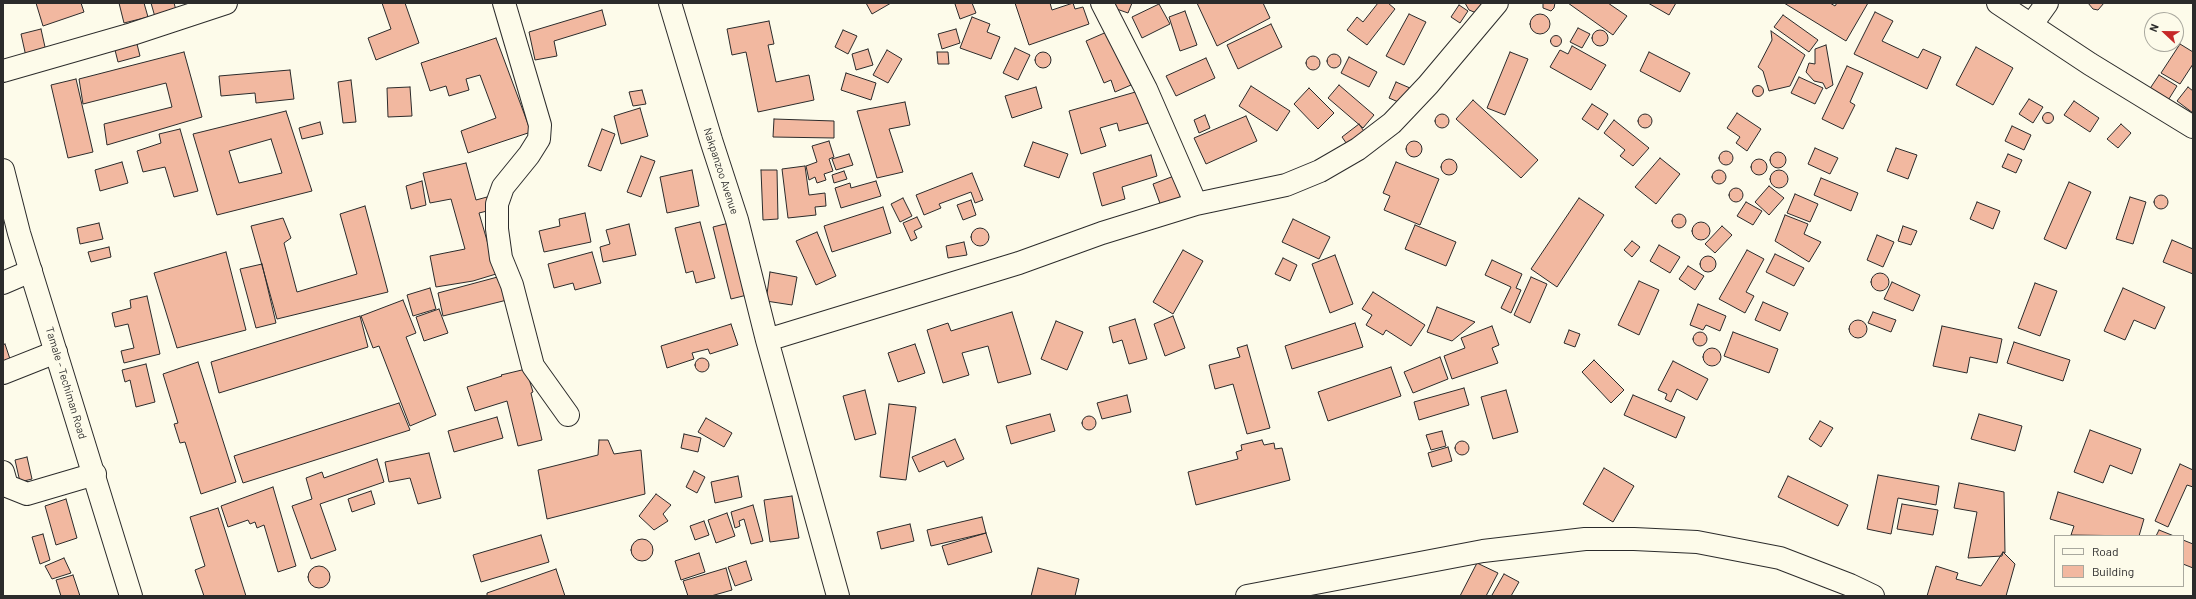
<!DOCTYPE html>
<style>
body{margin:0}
#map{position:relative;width:2196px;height:599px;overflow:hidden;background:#fdfbea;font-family:Barlow,sans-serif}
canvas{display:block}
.frame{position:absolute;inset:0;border:4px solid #2b2b2b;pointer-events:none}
.legend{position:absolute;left:2054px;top:535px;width:130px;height:52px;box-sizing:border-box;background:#fdfbea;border:1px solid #a9a89e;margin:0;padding:5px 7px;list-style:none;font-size:12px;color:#2b2b2b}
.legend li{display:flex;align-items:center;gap:8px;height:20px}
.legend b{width:20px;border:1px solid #a9a89e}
.north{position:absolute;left:2144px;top:12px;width:40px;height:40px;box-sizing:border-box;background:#fdfbea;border:1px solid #a9a89e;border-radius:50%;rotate:292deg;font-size:11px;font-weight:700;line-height:16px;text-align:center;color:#2b2b2b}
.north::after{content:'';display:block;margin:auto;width:14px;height:18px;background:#c62828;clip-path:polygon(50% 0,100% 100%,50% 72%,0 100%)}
</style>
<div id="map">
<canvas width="2196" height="599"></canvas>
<div class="frame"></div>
<ul class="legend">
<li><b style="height:5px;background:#fdfbea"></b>Road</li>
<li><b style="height:11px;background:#f2b8a0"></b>Building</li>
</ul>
<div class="north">N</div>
</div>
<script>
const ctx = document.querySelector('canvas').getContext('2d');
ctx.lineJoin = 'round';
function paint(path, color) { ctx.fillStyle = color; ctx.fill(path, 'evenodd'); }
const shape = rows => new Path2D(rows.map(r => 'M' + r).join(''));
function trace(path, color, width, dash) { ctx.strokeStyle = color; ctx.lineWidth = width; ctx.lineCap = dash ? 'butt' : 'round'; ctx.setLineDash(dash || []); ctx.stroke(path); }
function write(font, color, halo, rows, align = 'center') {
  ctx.font = font + ' Barlow,sans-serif'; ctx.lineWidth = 3; ctx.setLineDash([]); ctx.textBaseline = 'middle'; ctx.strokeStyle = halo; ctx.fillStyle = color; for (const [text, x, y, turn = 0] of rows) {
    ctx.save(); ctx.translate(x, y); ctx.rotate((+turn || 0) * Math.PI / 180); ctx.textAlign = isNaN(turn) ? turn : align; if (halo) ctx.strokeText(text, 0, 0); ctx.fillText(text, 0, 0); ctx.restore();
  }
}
const building = shape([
 [36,3,81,3,84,12,43,26,36,3],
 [119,3,144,3,148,17,124,23,119,3],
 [151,3,174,3,176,10,155,17,151,3],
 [382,3,405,3,419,43,376,60,368,38,391,29,382,3],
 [866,3,891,3,872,14,866,3],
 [957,3,972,3,976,13,960,19,955,4,957,3],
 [1015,3,1050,3,1052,10,1073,3,1075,9,1083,7,1089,24,1029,45,1015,3],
 [1113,3,1132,3,1128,13,1111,7,1113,3],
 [1197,3,1263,3,1270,18,1217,46,1197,3],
 [1378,3,1388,3,1395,9,1367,45,1347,30,1357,17,1363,22,1378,3],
 [1465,3,1485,3,1479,11,1474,12,1469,10,1465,3],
 [1555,3,1554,8,1551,11,1543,8,1543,3,1555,3],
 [1568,3,1608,3,1627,16,1613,35,1568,3],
 [1648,3,1676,3,1669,15,1648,3],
 [1784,3,1830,3,1835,6,1837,3,1868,3,1846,41,1784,3],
 [2088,3,2104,3,2098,10,2093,9,2088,3],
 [1159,4,1170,24,1142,38,1132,17,1159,4],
 [1459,5,1468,11,1460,23,1451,17,1459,5],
 [602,10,606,25,554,41,557,56,535,60,529,32,602,10],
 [1185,11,1197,45,1180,51,1169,17,1185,11],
 [1875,12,1893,21,1882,41,1918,58,1923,49,1941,57,1927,89,1854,54,1875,12],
 '1530 24a10 10 0 1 1 20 0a10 10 0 1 1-20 0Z',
 [1409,14,1426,22,1404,65,1386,56,1409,14],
 [1783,15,1818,40,1809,52,1774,27,1783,15],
 [972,17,990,24,987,32,1000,37,991,59,960,48,972,17],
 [769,21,774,44,768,45,776,82,809,75,814,100,758,112,746,52,732,55,727,29,769,21],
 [1271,24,1282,47,1238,69,1227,45,1271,24],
 [1578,28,1590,34,1582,48,1570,42,1578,28],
 [41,29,47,56,27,61,21,34,41,29],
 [956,29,960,43,942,49,938,34,956,29],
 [843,30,857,36,848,54,835,47,843,30],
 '1592 38a8 8 0 1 1 16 0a8 8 0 1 1-16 0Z',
 [1109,31,1131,85,1115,92,1111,80,1104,83,1086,41,1109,31],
 [1771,31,1805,55,1790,86,1769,91,1763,71,1758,67,1772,40,1771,31],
 '1550.5 41a5.5 5.5 0 1 1 11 0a5.5 5.5 0 1 1-11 0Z',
 [496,38,531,132,468,153,461,131,496,118,480,75,466,79,469,90,449,96,446,86,430,91,421,63,496,38],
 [137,44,140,56,118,62,115,50,137,44],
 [2180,44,2193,52,2193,64,2180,84,2161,73,2180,44],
 [1826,45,1833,85,1826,89,1823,83,1814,81,1806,72,1809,63,1815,64,1815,49,1826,45],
 [1572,46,1606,65,1591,90,1550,67,1560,50,1568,54,1572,46],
 [1976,47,2013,68,1993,105,1956,85,1976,47],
 [1015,48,1030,55,1018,80,1003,73,1015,48],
 [868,49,873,65,856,70,852,54,868,49],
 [887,50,902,59,888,83,873,75,887,50],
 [184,52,202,117,107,145,104,124,172,107,166,83,83,104,79,79,184,52],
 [937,52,948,52,949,64,938,64,937,52],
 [1510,52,1528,59,1505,115,1487,108,1510,52],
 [1649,52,1690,73,1680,92,1640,71,1649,52],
 '1035 60a8 8 0 1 1 16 0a8 8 0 1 1-16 0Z',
 '1327 61a7 7 0 1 1 14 0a7 7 0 1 1-14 0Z',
 '1306 63a7 7 0 1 1 14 0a7 7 0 1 1-14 0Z',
 [1349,57,1377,72,1369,87,1341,73,1349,57],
 [1206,58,1215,78,1176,96,1166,76,1206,58],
 [1847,66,1863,73,1850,102,1855,105,1843,129,1822,119,1847,66],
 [290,70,294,99,256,103,255,93,221,96,219,76,290,70],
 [846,73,876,83,871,100,841,90,846,73],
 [2159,75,2177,86,2167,102,2149,90,2159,75],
 [1799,77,1823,88,1815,104,1791,93,1799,77],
 [76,79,93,152,68,158,51,85,76,79],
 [351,80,356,122,343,123,338,82,351,80],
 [1396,82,1410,88,1403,104,1389,98,1396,82],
 [1339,85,1374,115,1363,128,1328,98,1339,85],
 '1752.5 91a5.5 5.5 0 1 1 11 0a5.5 5.5 0 1 1-11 0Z',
 [1251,86,1290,111,1277,131,1239,106,1251,86],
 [410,87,412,116,388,117,387,88,410,87],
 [1036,87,1042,108,1012,118,1005,96,1036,87],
 [2188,87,2193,91,2193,113,2177,101,2188,87],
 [1309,88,1334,113,1318,129,1294,104,1309,88],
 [642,90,646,104,633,106,629,92,642,90],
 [1139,91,1148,123,1119,131,1117,123,1100,128,1106,146,1081,154,1069,111,1139,91],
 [2029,99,2043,107,2033,123,2019,114,2029,99],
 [1473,100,1538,160,1521,178,1456,119,1473,100],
 [2074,101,2099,118,2090,132,2064,115,2074,101],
 [905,102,910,125,889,129,903,172,877,178,857,111,905,102],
 [1592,104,1608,114,1598,130,1582,119,1592,104],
 [640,108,648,136,621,144,614,116,640,108],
 [286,111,312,191,217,215,193,134,286,111],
 [271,139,282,173,239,183,229,151,271,139],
 '2042.5 118a5.5 5.5 0 1 1 11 0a5.5 5.5 0 1 1-11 0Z',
 [1737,113,1761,129,1747,151,1736,143,1740,137,1727,128,1737,113],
 '1638 121a7 7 0 1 1 14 0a7 7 0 1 1-14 0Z',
 '1435 121a7 7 0 1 1 14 0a7 7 0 1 1-14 0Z',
 [1205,115,1210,128,1199,133,1194,120,1205,115],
 [1246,116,1257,141,1206,164,1194,138,1246,116],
 [774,119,834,121,834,138,773,137,774,119],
 [1614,120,1649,148,1633,166,1620,156,1625,150,1604,133,1614,120],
 [320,122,323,134,302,139,299,128,320,122],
 [1359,124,1368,137,1351,150,1342,137,1359,124],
 [2121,124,2131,133,2118,148,2107,139,2121,124],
 [2012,126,2031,135,2024,150,2005,141,2012,126],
 [180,129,198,191,174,197,165,167,143,172,137,151,161,143,159,134,180,129],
 [602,129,615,134,601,171,588,166,602,129],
 [829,141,834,157,829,159,833,171,824,174,826,180,817,183,815,177,809,180,806,166,817,162,812,146,829,141],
 '1406 149a8 8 0 1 1 16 0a8 8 0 1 1-16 0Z',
 [1033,142,1068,154,1059,178,1024,166,1033,142],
 [1815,148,1838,158,1830,174,1808,164,1815,148],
 [1896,148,1917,155,1908,179,1887,171,1896,148],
 '1719 158a7 7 0 1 1 14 0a7 7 0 1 1-14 0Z',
 '1770 160a8 8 0 1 1 16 0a8 8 0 1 1-16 0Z',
 [849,154,853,165,836,170,832,159,849,154],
 [2008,154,2022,160,2016,173,2002,167,2008,154],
 [1151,155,1157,176,1122,187,1125,199,1102,206,1093,173,1151,155],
 [641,156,655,161,641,197,627,192,641,156],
 [1660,158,1680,174,1656,204,1635,187,1660,158],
 '1751 167a8 8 0 1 1 16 0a8 8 0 1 1-16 0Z',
 '1441 167a8 8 0 1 1 16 0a8 8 0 1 1-16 0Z',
 [122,162,128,183,100,191,95,170,122,162],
 [1396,162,1439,179,1420,225,1384,210,1390,196,1383,193,1396,162],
 [466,163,476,200,487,197,491,210,479,213,488,244,489,244,496,274,473,281,436,287,430,256,465,249,451,199,430,203,423,173,466,163],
 [805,166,809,195,825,193,826,206,815,207,816,215,788,218,782,169,805,166],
 '1712 177a7 7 0 1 1 14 0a7 7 0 1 1-14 0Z',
 [692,170,699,206,667,213,660,177,692,170],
 [761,170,777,170,778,219,763,220,761,170],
 '1770 179a9 9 0 1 1 18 0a9 9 0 1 1-18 0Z',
 [844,171,847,179,834,183,832,175,844,171],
 [972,173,983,200,975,203,971,192,939,204,941,208,924,215,916,195,972,173],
 [1174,176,1183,201,1162,209,1153,184,1174,176],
 [1821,178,1858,193,1851,211,1814,195,1821,178],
 [422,181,426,205,411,209,406,186,422,181],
 [876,181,881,196,841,208,835,188,850,183,851,188,876,181],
 [2069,182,2091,192,2066,249,2044,239,2069,182],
 [1769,186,1784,198,1769,215,1755,202,1769,186],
 '1729 195a7 7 0 1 1 14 0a7 7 0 1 1-14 0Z',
 [1795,194,1818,204,1810,222,1787,213,1795,194],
 '2154 202a7 7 0 1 1 14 0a7 7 0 1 1-14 0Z',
 [2130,197,2146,202,2133,244,2116,239,2130,197],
 [903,198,912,216,900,222,891,204,903,198],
 [1579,198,1604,215,1557,287,1531,269,1579,198],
 [971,200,976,215,963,220,957,205,971,200],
 [1746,202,1762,211,1753,225,1737,216,1746,202],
 [1977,202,2000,211,1993,229,1970,219,1977,202],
 [365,206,388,292,277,319,251,226,283,218,291,238,284,243,297,292,357,274,340,214,365,206],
 [883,207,891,233,832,252,824,226,883,207],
 [585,213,591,242,544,252,539,231,560,226,559,219,585,213],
 '1672 221a7 7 0 1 1 14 0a7 7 0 1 1-14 0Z',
 [1785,215,1808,224,1804,234,1821,242,1809,262,1775,241,1785,215],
 [917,217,922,227,914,231,917,238,911,241,903,223,917,217],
 [1293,219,1330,237,1319,259,1282,242,1293,219],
 [737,221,755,293,731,299,713,227,737,221],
 [700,222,715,278,696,283,693,271,686,273,675,228,700,222],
 '1692 231a9 9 0 1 1 18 0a9 9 0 1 1-18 0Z',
 [99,223,103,239,80,244,77,228,99,223],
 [629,224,636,255,603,262,600,247,610,244,606,230,629,224],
 [1415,225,1456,242,1446,266,1405,249,1415,225],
 [1722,226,1732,235,1715,253,1705,244,1722,226],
 [1903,226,1917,231,1911,245,1898,241,1903,226],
 '971 237a9 9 0 1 1 18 0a9 9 0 1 1-18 0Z',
 [817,232,836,276,816,285,796,241,817,232],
 [1877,235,1894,242,1883,267,1867,260,1877,235],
 [2172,240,2193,249,2193,274,2163,262,2172,240],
 [1632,241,1640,247,1632,257,1624,250,1632,241],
 [964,242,967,255,948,258,946,246,964,242],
 [1659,245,1680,257,1670,273,1650,261,1659,245],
 [109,247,111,257,91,262,88,252,109,247],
 [1183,250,1203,261,1173,314,1153,302,1183,250],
 [1747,250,1764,259,1746,292,1754,296,1745,313,1719,299,1747,250],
 [226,252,246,330,177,348,154,273,226,252],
 [592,252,601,283,575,290,573,283,554,288,548,264,592,252],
 [1775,254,1804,268,1794,286,1766,272,1775,254],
 [1335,255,1353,304,1330,313,1312,264,1335,255],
 '1700 264a8 8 0 1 1 16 0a8 8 0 1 1-16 0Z',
 [1283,258,1297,265,1290,281,1275,274,1283,258],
 [1492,260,1522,274,1516,288,1521,290,1511,313,1501,308,1511,287,1485,275,1492,260],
 [262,264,276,323,256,328,240,269,262,264],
 [1688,266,1704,276,1695,290,1679,279,1688,266],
 [770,272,797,277,792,305,766,301,770,272],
 '1871 282a9 9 0 1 1 18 0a9 9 0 1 1-18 0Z',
 [505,275,511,299,443,316,438,293,505,275],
 [1531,277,1547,284,1530,323,1514,315,1531,277],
 [1639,281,1659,290,1639,335,1618,325,1639,281],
 [1892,282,1920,295,1913,311,1884,299,1892,282],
 [2035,283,2057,291,2040,336,2018,328,2035,283],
 [430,288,436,309,413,316,407,295,430,288],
 [2123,288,2165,307,2155,329,2134,320,2125,340,2104,331,2123,288],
 [1373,292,1425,325,1411,346,1386,330,1383,335,1366,325,1372,315,1362,309,1373,292],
 [147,296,160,354,124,363,121,351,134,348,128,324,115,327,112,313,131,308,130,300,147,296],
 [403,300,416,333,406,337,436,415,410,426,379,346,373,348,361,316,403,300],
 [1763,302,1788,313,1780,331,1755,320,1763,302],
 [1698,304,1726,316,1720,331,1706,325,1703,330,1690,325,1698,304],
 [1437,307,1475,322,1452,341,1427,332,1437,307],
 [439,309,448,333,424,341,416,317,439,309],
 [1012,312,1031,374,998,383,988,346,962,353,969,375,943,383,927,330,948,323,951,331,1012,312],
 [1873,312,1896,320,1891,332,1868,323,1873,312],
 [360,316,368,347,219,393,211,362,360,316],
 [1173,316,1185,348,1165,356,1154,324,1173,316],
 [1135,319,1147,359,1129,364,1122,340,1113,343,1109,327,1135,319],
 '1849 329a9 9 0 1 1 18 0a9 9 0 1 1-18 0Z',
 [1056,321,1083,332,1067,370,1041,359,1056,321],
 [1355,323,1363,347,1292,369,1285,346,1355,323],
 [731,324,738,345,710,354,708,349,692,353,694,359,667,368,661,346,731,324],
 [1492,326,1499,345,1492,348,1498,363,1452,379,1444,356,1465,348,1461,338,1492,326],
 [1942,326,2002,339,1997,363,1970,357,1967,373,1933,366,1942,326],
 [1569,330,1580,334,1575,347,1564,343,1569,330],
 '1693 339a7 7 0 1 1 14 0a7 7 0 1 1-14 0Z',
 [1733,332,1778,349,1769,373,1724,356,1733,332],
 [2014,342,2070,360,2063,381,2007,363,2014,342],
 [5,344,10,359,3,361,3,345,5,344],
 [915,344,925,373,898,382,888,353,915,344],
 [1247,345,1270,428,1247,434,1233,384,1215,389,1209,365,1240,357,1237,348,1247,345],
 '1703 357a9 9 0 1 1 18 0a9 9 0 1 1-18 0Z',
 [1440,357,1448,379,1413,393,1404,372,1440,357],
 '695 365a7 7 0 1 1 14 0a7 7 0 1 1-14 0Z',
 [1594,360,1624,390,1611,403,1582,372,1594,360],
 [1673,361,1708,379,1697,400,1677,389,1671,402,1665,399,1667,394,1658,390,1673,361],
 [198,362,236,482,201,494,185,442,180,443,174,424,178,423,163,374,198,362],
 [146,364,155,402,136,407,130,380,125,382,122,370,146,364],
 [1391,367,1401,396,1328,421,1318,392,1391,367],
 [526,369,533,392,531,393,542,440,518,446,507,401,475,411,467,387,502,376,501,375,526,369],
 [1464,388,1469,405,1419,420,1414,402,1464,388],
 [865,390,876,434,855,440,843,396,865,390],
 [1506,390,1518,432,1493,439,1481,397,1506,390],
 [1127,395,1131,412,1102,419,1097,403,1127,395],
 [1633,395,1685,417,1676,438,1624,415,1633,395],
 [399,403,410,430,243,483,234,456,399,403],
 [889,404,916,407,906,480,880,477,889,404],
 [1050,414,1055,431,1011,444,1006,426,1050,414],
 [1979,414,2022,426,2015,451,1971,439,1979,414],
 '1082 423a7 7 0 1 1 14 0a7 7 0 1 1-14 0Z',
 [497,417,503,438,454,452,448,431,497,417],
 [706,418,732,433,724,447,698,432,706,418],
 [1820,421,1833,428,1821,447,1809,439,1820,421],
 [2090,430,2141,449,2132,474,2110,465,2103,483,2074,472,2090,430],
 [1442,431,1446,446,1431,450,1426,435,1442,431],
 [684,434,701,438,698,452,681,448,684,434],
 [955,439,964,459,947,467,944,461,919,472,912,457,955,439],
 [599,440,608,440,614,454,641,450,645,494,547,519,538,470,598,455,599,440],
 [1262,440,1264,445,1274,443,1275,449,1282,448,1290,480,1196,505,1188,472,1238,459,1236,452,1242,450,1241,445,1262,440],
 '1455 448a7 7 0 1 1 14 0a7 7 0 1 1-14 0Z',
 [1448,447,1452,461,1432,467,1428,453,1448,447],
 [429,453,441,498,418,504,410,478,389,482,385,462,429,453],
 [27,457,32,479,20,482,15,460,27,457],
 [377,459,384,482,320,504,336,550,311,559,292,506,312,499,306,478,322,472,324,478,377,459],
 [2180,464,2193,470,2193,487,2187,485,2168,527,2155,521,2180,464],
 [1604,468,1634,486,1613,522,1583,504,1604,468],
 [694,471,705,477,697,493,686,487,694,471],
 [1878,475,1939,486,1936,505,1898,498,1891,534,1867,529,1878,475],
 [738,476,742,497,715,503,711,482,738,476],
 [1788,476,1848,505,1838,526,1778,497,1788,476],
 [1959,483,2004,492,2005,553,2003,552,2002,556,1968,558,1977,512,1954,508,1959,483],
 [273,487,296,566,278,572,264,525,257,528,255,522,250,524,248,520,228,527,221,506,273,487],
 [371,491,375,504,352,512,348,499,371,491],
 [2058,492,2144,519,2139,536,2071,535,2074,526,2050,519,2058,492],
 [656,494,671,505,663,514,668,521,654,530,639,516,656,494],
 [792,496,799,538,770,542,764,500,792,496],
 [66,499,77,538,56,545,45,506,66,499],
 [1902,504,1938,510,1933,535,1897,529,1902,504],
 [753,505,763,541,751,544,744,519,739,521,740,526,735,528,731,512,753,505],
 [218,508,246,596,204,596,195,570,205,566,190,517,218,508],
 [727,513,735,536,716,543,708,520,727,513],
 [982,517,986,533,931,546,927,530,982,517],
 [704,521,709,535,695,540,690,526,704,521],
 [910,524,914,541,881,549,877,532,910,524],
 [2159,530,2174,536,2156,536,2159,530],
 [986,533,992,552,948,565,942,546,986,533],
 [43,534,50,560,40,564,32,537,43,534],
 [541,535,549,562,481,582,473,555,541,535],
 '631 550a11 11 0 1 1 22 0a11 11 0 1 1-22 0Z',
 [2183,540,2193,544,2193,568,2183,564,2183,540],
 [2003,552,2015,564,2006,596,1927,596,1936,566,1958,573,1956,579,1981,586,2003,552],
 [699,553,705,572,681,580,675,561,699,553],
 [64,558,71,573,52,579,45,566,64,558],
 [746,561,752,580,735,586,728,567,746,561],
 [1477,563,1498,573,1486,596,1460,596,1477,563],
 '308 577a11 11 0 1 1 22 0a11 11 0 1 1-22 0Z',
 [726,568,732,590,711,596,688,596,683,581,726,568],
 [1038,568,1079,579,1075,596,1031,596,1038,568],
 [556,569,565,596,487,596,487,593,556,569],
 [1504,574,1519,582,1511,596,1494,596,1492,595,1504,574],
 [73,575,80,596,61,596,56,580,73,575]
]);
const minor = shape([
 [504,3,540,125,539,139,529,155,503,187,497,204,497,229,501,258,512,285,533,366,568,415],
 [670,3,711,140,737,220,767,340],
 [1102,3,1146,89,1196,204],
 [1998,3,2090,64,2193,127],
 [2032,24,2047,3],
 [3,71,132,34,226,3],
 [3,283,31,271],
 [3,373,56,352],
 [3,472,7,486,27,494,95,474],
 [838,596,767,340,1019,263,1102,233,1196,204,1286,185,1320,171,1358,149,1392,123,1428,85,1497,3],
 [1247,596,1483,551,1585,539,1634,539,1697,542,1780,558,1850,585,1873,596]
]);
const highway = shape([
 [3,170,19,233,131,596]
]);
const streetNames = [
 ["Nakpanzoo Avenue",721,171,72],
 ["Tamale - Techiman Road",66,383,73]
];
paint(building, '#f2b8a0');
trace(building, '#2b2b2b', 1);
trace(minor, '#2b2b2b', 24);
trace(highway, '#2b2b2b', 24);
trace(minor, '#fdfbea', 22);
trace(highway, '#fdfbea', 22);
write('11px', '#2b2b2b', '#fdfbea', streetNames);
</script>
